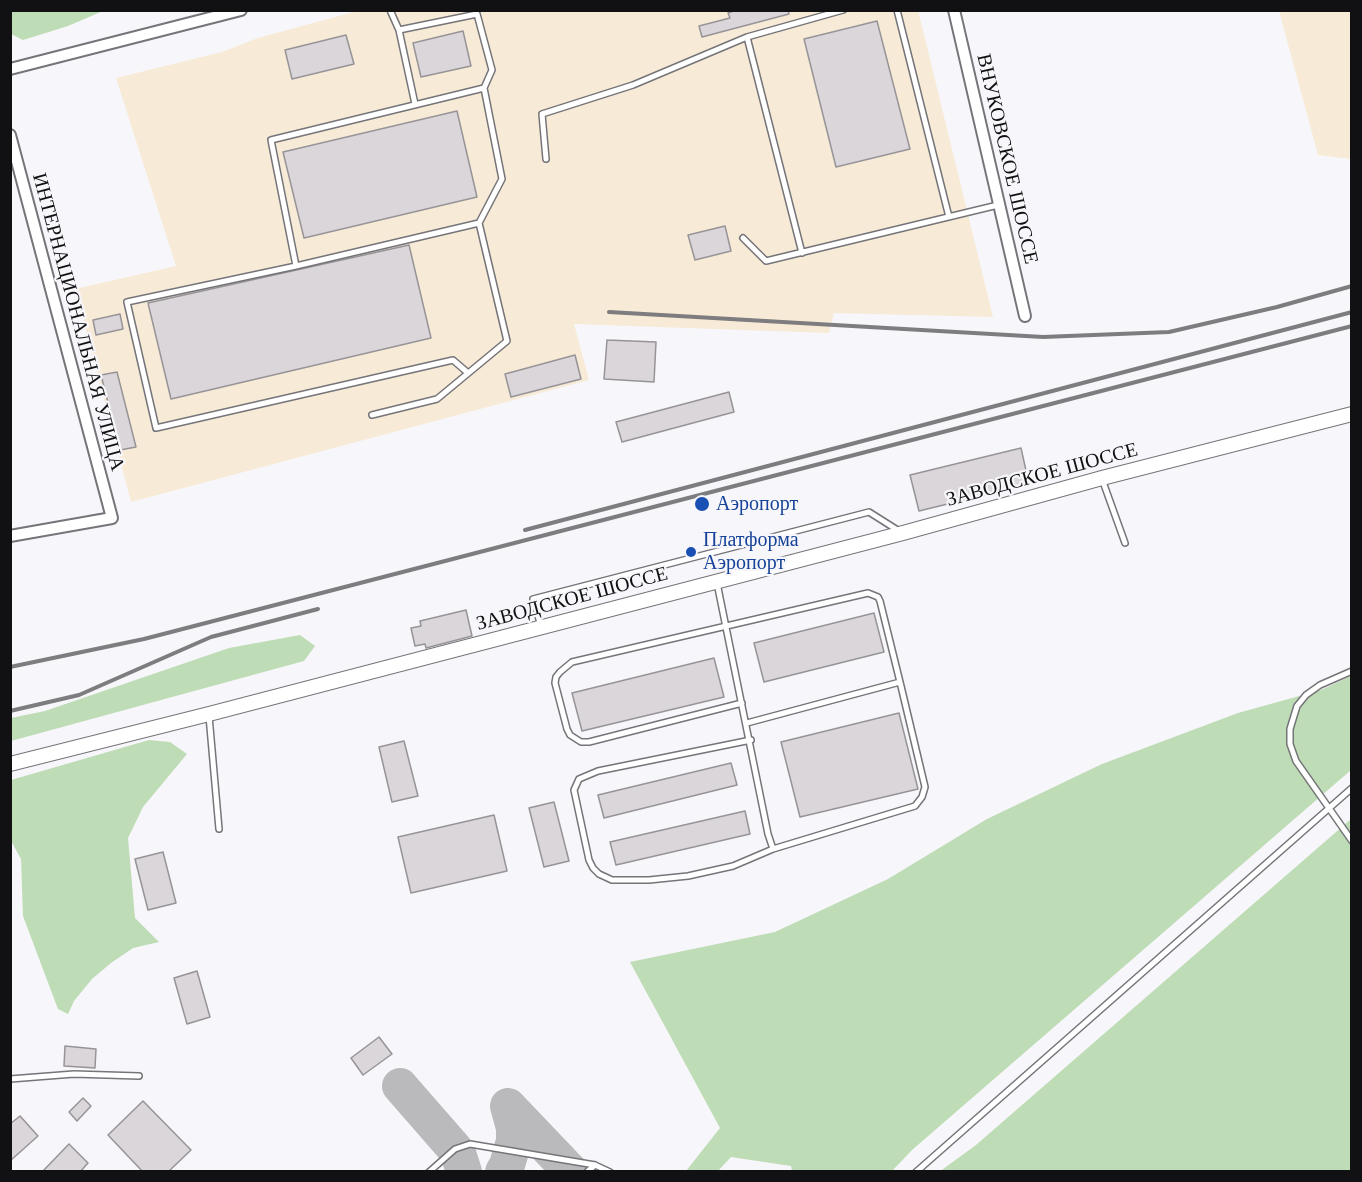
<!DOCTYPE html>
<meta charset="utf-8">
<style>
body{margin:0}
#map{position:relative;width:1362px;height:1182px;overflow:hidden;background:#f7f6fa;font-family:"Libre Baskerville",serif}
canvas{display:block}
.frame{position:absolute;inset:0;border:12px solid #111012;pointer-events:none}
</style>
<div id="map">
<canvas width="1362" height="1182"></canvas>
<div class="frame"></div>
</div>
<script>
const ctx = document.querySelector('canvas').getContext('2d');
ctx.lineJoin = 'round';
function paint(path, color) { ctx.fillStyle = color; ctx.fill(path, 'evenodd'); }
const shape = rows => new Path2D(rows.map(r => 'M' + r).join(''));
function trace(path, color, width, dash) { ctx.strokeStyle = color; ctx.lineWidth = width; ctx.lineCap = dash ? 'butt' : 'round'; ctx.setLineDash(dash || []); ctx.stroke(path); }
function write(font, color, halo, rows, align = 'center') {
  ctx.font = font + ' "Libre Baskerville",serif'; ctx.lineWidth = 4.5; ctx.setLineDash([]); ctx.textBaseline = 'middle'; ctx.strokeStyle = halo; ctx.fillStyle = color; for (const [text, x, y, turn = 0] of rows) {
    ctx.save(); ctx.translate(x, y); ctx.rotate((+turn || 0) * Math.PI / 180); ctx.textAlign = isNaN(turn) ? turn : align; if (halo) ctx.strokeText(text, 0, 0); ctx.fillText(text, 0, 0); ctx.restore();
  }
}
const industrial = shape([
 [918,10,993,317,834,313,829,333,574,324,589,380,131,502,75,289,176,266,116,78,222,52,258,38,357,11],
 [1279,11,1351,11,1351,159,1318,155]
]);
const green = shape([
 [11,10,103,10,103,11,68,26,23,40,11,34],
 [300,635,315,646,304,661,11,741,11,718,45,711,229,648],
 [1351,676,1351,770,912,1150,892,1171,792,1171,791,1166,731,1157,718,1171,686,1171,720,1128,630,962,775,932,888,879,987,819,1102,764,1238,713,1321,690],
 [149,740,170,742,187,754,143,807,128,838,135,918,159,942,133,948,111,963,92,979,74,1001,68,1014,58,1009,23,916,21,859,11,841,11,780],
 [1351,819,1351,1171,939,1172,976,1145]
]);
const taxiway = shape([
 [400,1086,455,1149,459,1156,464,1172],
 [508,1106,571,1172],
 [503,1172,507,1165,514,1141,514,1128,508,1106]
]);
const building = shape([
 [736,10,788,10,789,14,702,37,699,26,730,18,728,13,736,10],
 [877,21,910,149,836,167,804,39,877,21],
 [463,31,471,66,421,77,413,43,463,31],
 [346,35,354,64,292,79,285,50,346,35],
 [457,111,477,197,304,238,283,152,457,111],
 [725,226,731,251,695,260,688,235,725,226],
 [409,245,431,338,171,399,148,303,409,245],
 [120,314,123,329,96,335,93,320,120,314],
 [607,340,656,342,654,382,604,379,607,340],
 [575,355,581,379,511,397,505,374,575,355],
 [117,372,136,447,120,450,101,375,117,372],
 [729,392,734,412,622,442,616,422,729,392],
 [1021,448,1029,484,919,511,910,475,1021,448],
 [466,610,472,636,426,648,425,644,415,646,411,628,421,626,420,621,466,610],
 [874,613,884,652,764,682,754,643,874,613],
 [714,658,724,697,582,731,572,693,714,658],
 [899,713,918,789,800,817,781,742,899,713],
 [404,741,418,796,392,802,379,747,404,741],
 [731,763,737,785,604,818,598,795,731,763],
 [554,802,569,861,544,867,529,808,554,802],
 [745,811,750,834,616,865,610,842,745,811],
 [494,815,507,871,411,893,398,837,494,815],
 [163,852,176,903,148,910,135,859,163,852],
 [197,971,210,1017,187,1024,174,978,197,971],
 [379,1037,392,1054,363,1075,351,1058,379,1037],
 [65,1046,96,1049,95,1068,64,1066,65,1046],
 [83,1098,91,1106,77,1121,69,1112,83,1098],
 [143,1101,191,1150,168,1172,143,1172,108,1135,143,1101],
 [20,1116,38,1136,10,1161,10,1124,20,1116],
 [69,1144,88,1163,80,1172,42,1172,69,1144]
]);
const service = shape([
 [390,10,399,30,415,104],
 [897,10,949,217],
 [747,37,802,253],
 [546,159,542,114,633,85,747,37,843,10],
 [743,238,766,261,998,205],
 [296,266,271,140,484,88],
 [468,373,453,360,156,428,127,302,296,266,479,223],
 [372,415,437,399,507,341,479,223,502,179,484,88,492,70,477,14,399,30],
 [1102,479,1125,543],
 [717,583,768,834,773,849],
 [541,626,533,599,869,512,899,531],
 [1352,671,1320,685,1306,695,1297,706,1290,729,1290,744,1296,761,1352,841],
 [742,703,589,742,581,742,570,735,567,729,555,683,556,677,560,672,572,662,868,593,878,597,880,601,900,682,747,723],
 [209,716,219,829],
 [751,740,598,771,579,779,574,790,589,860,593,868,599,874,612,880,649,880,688,876,733,866,773,849,915,806,922,797,925,787,900,682],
 [10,1079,74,1074,139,1076],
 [429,1172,455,1149,470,1144,595,1165,610,1172],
 [587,1172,595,1165],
 [916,1172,1352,788]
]);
const minor = shape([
 [954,10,1025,316],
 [10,69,241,10],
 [10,135,112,518,10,536]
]);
const tertiary = shape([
 [10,764,209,714,903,533,1102,478,1352,414]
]);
const rail = shape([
 [609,312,1043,337,1169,332,1277,307,1352,286],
 [525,530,1352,312],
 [10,667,144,639,1352,326],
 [10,711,79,695,211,637,318,609]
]);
const markers = [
 [702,504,8,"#1a4fb4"],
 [691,552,6,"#1a4fb4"]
];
const streetNames = [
 ["ВНУКОВСКОЕ ШОССЕ",1007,159,77],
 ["ИНТЕРНАЦИОНАЛЬНАЯ УЛИЦА",78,322,75],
 ["ЗАВОДСКОЕ ШОССЕ",1042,475,-15],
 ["ЗАВОДСКОЕ ШОССЕ",572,599,-15]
];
const transitNames = [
 ["Аэропорт",716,504],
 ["Платформа",703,540],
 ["Аэропорт",703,563]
];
paint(industrial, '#f7ebd7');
paint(green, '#bedcb5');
trace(taxiway, '#bab9bc', 36);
paint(building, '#dad6da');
trace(building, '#979498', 1.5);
trace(service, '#757478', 8);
trace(minor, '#757478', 14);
trace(tertiary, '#757478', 16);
trace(service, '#fff', 5);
trace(minor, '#fff', 10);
trace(tertiary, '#fff', 14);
trace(rail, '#7d7c7f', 4);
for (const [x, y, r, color] of markers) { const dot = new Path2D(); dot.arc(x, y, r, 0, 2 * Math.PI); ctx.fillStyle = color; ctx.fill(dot); trace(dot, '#f7f6fa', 2); }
write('20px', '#111012', '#f7f6fa', streetNames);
write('20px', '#164399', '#f7f6fa', transitNames, 'left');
</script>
